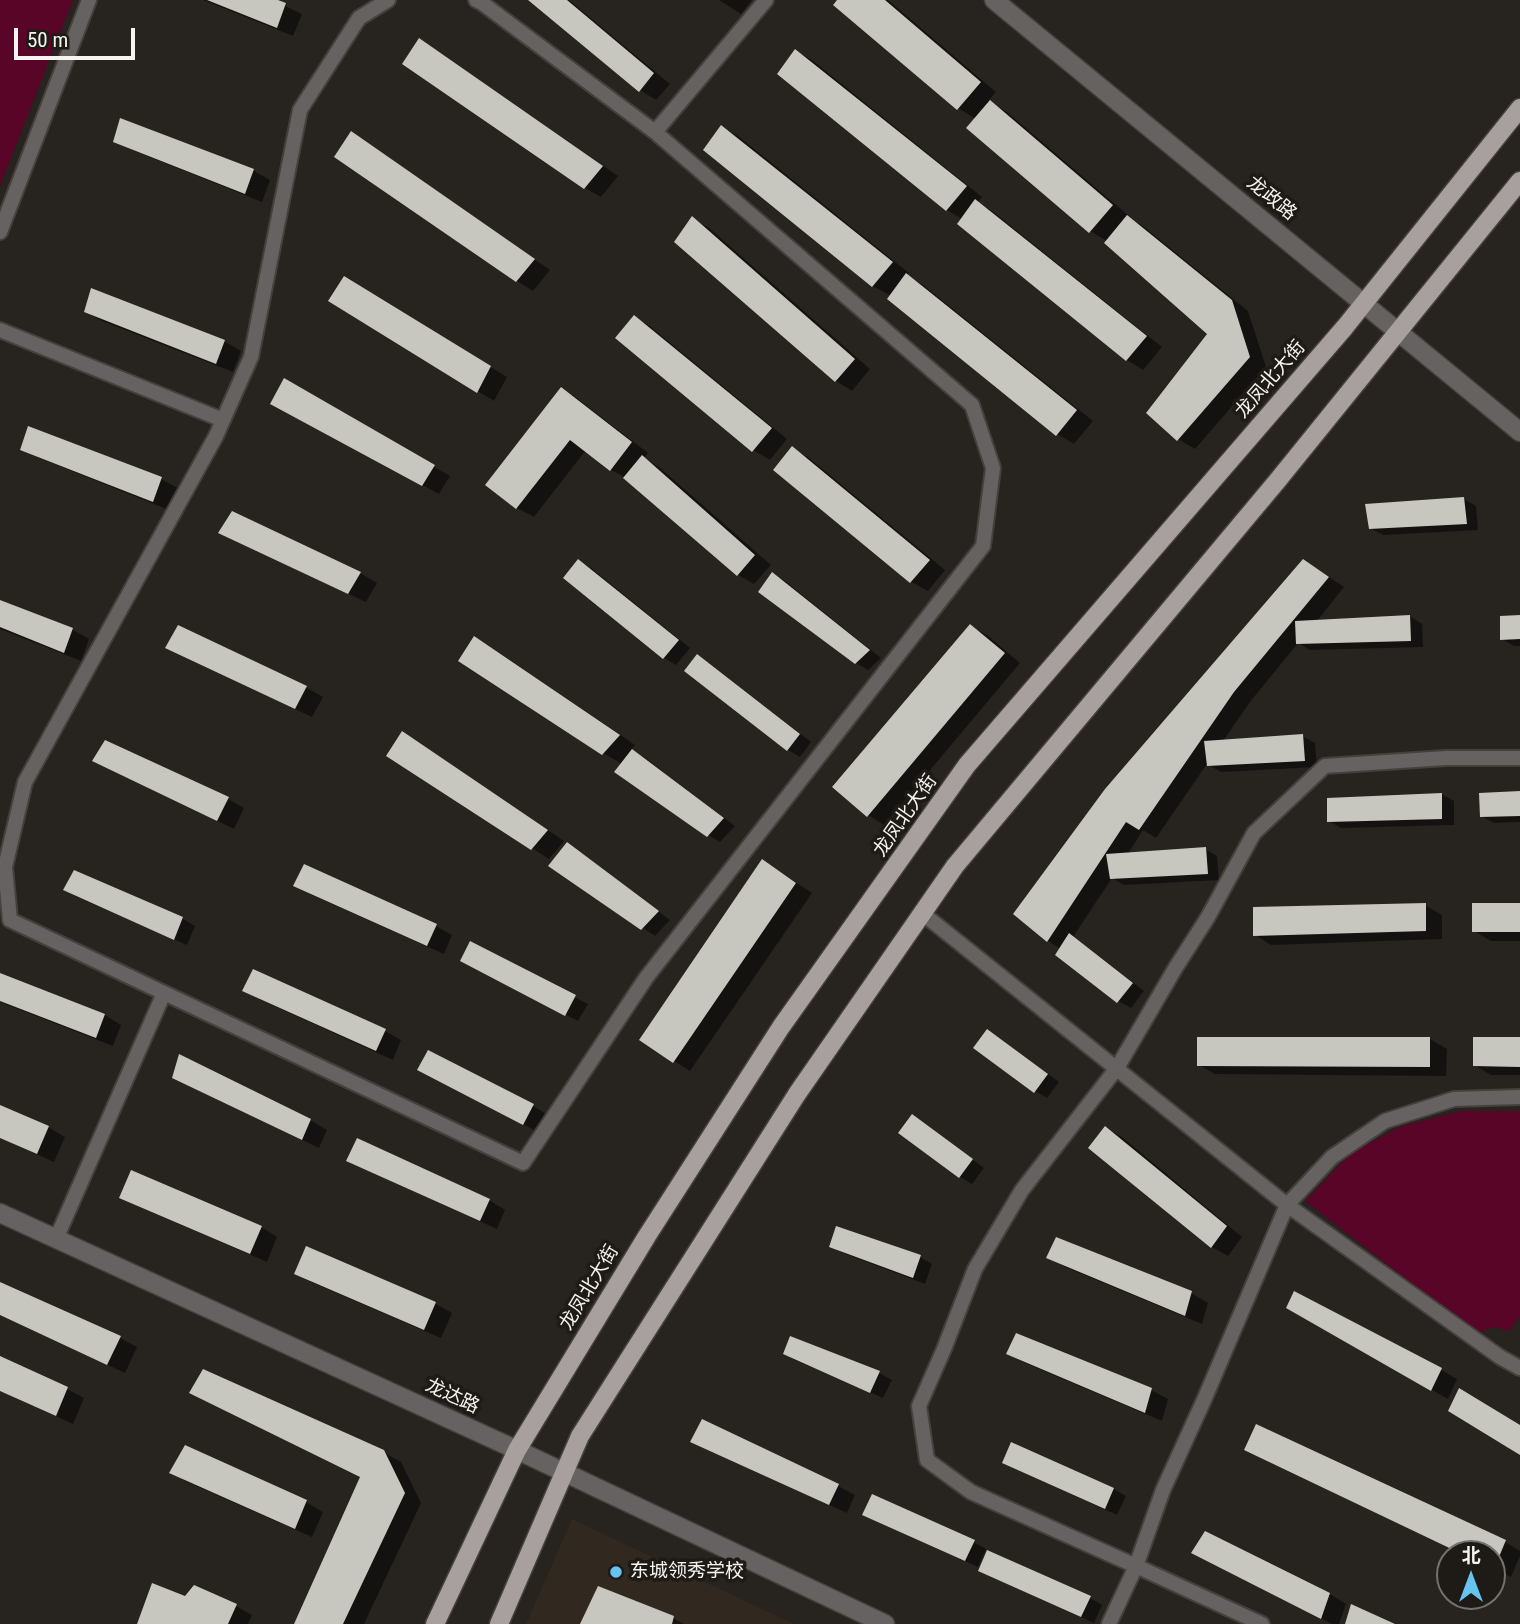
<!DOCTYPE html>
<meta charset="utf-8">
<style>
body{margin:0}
#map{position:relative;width:1520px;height:1624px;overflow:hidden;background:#27231f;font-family:"Roboto Condensed","Noto Sans SC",sans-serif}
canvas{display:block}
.north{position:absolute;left:1436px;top:1540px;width:70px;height:70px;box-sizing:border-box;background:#1e1a16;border:2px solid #74716e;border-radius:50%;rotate:0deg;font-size:19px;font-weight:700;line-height:28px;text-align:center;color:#f6f4f1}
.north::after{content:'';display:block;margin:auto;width:24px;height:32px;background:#66c4ef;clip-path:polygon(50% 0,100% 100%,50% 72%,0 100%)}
.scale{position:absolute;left:14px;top:28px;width:121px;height:32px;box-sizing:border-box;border:4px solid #f6f4f1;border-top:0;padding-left:9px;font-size:21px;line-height:24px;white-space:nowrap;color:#f6f4f1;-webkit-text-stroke:5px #1e1a16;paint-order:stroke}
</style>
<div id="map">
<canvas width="1520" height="1624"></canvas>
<div class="north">北</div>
<div class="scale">50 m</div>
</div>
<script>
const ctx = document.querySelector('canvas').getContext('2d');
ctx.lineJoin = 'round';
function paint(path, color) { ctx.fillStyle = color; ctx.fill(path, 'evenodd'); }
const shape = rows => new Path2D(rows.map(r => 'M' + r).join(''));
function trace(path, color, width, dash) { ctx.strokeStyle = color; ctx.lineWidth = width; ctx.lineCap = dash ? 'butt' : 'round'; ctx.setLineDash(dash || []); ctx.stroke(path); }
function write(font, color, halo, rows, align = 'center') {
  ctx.font = font + ' "Roboto Condensed","Noto Sans SC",sans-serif'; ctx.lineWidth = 7; ctx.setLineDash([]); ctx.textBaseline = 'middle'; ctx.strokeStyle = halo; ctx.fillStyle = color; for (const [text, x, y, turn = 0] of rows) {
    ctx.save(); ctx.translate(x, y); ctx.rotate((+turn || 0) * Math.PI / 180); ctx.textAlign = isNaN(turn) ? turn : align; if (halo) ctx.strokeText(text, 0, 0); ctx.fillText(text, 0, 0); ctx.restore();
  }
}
const built = shape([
 [572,1519,794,1624,526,1624]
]);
const green = shape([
 [0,0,73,0,0,186],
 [1461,1111,1520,1111,1520,1316,1509,1331,1493,1327,1477,1334,1305,1201,1350,1154,1399,1127]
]);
const shadow = shape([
 [203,0,273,0,302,14,293,36],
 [531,0,569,0,670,84,656,100,640,90],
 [719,0,752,0,741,14],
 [840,0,888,0,996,92,988,101,1007,112,1129,216,1128,217,1144,227,1248,311,1266,367,1195,449,1178,439,1209,334,1107,241,1090,231,968,128,976,119,958,108],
 [419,40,436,50,618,176,601,197,585,188],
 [796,51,812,60,982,197,978,202,992,211,1162,347,1143,370,1127,360,962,219,947,210],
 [121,120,254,171,270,180,262,202,132,150,115,141],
 [722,127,738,136,909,273,906,275,923,285,1093,421,1074,444,1057,434,891,296,873,286],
 [368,143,550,270,533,291,517,281],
 [693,219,709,228,870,369,852,391,836,381],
 [361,288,507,377,494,401,330,301],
 [86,312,224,341,241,351,233,372,102,321],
 [635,317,651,327,787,439,770,460,753,450],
 [284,380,450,476,439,494,289,413],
 [562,389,578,399,648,453,644,458,659,467,771,565,754,584,738,575,626,478,611,470,586,450,534,517,517,508],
 [22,449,161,479,178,488,169,510,39,458],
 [793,449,809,458,945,570,928,591,911,582],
 [1464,499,1476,506,1478,530,1383,535,1370,528],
 [232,513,360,573,377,583,366,602,237,542],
 [578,561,591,568,690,648,676,665,664,658,565,577],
 [1320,571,1344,587,1317,621,1410,616,1422,624,1423,647,1310,650,1298,643,1250,702,1223,741,1302,736,1315,743,1317,767,1221,772,1207,764,1156,838,1143,830,1128,854,1205,849,1217,856,1219,880,1124,885,1112,878,1073,937,1082,943,1144,991,1131,1008,1118,1001,1057,955,1061,949,1048,941,1015,914],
 [773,574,785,581,881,658,868,670,856,663],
 [0,602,73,630,89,639,81,661,0,629],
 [1520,617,1520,646,1514,646,1502,639],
 [970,626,987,635,1020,663,884,825,868,815],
 [179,628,307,688,323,697,312,717,184,657],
 [491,647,635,745,631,750,645,758,735,826,720,842,708,835,622,764,603,753],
 [698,657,710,664,811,742,800,757,788,750,686,671],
 [419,743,564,841,549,859,389,756],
 [111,770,228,799,244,808,234,829],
 [1520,793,1520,822,1494,823,1481,816],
 [1441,794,1454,801,1454,825,1341,828,1329,821],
 [580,852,670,920,655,936,551,866],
 [779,871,812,893,690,1071,674,1061],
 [74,872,183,919,195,926,187,945,77,897,65,890],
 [296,885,436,926,452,935,444,954,312,895],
 [1425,905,1442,915,1442,939,1271,945,1255,935],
 [1520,905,1520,941,1491,941,1474,931],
 [471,943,588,1004,578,1021,474,968],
 [0,975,105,1015,121,1025,113,1046,0,1002],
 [245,990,385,1031,401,1040,393,1060,261,1000],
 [999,1038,1059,1082,1047,1098,1035,1091],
 [1430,1039,1447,1049,1446,1076,1215,1074,1199,1065],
 [1520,1039,1520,1075,1491,1075,1474,1065],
 [432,1077,533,1106,545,1113,536,1131],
 [174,1078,310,1120,327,1130,319,1148,191,1087],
 [0,1107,48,1127,65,1137,54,1162,0,1138],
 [925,1124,984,1168,972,1184,960,1177,901,1133],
 [1106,1128,1122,1137,1242,1237,1228,1256,1212,1247],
 [365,1169,489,1200,505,1210,497,1229],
 [121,1197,261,1227,277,1237,267,1262,138,1206],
 [831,1246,920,1257,932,1264,925,1284,843,1253],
 [307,1249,436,1304,452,1313,441,1338,313,1283,296,1273],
 [1049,1257,1191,1293,1208,1303,1202,1324,1065,1267],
 [0,1284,120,1338,137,1347,125,1373,0,1315],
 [1288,1308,1441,1370,1457,1379,1448,1399],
 [791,1339,879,1373,892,1380,883,1398,797,1361,785,1354],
 [1008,1354,1151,1390,1168,1399,1162,1421,1025,1363],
 [0,1358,67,1389,84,1398,73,1424,0,1391],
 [1257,1427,1505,1542,1520,1551,1520,1556,1511,1577,1492,1568,1492,1554,1463,1554,1263,1459,1247,1450],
 [1012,1444,1114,1489,1126,1496,1117,1515,1016,1469],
 [186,1448,306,1502,323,1512,312,1537,187,1482,171,1472],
 [709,1450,838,1486,855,1495,847,1513],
 [383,1452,401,1462,421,1503,364,1624,296,1624],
 [877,1521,974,1542,986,1549,978,1567],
 [1210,1562,1330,1594,1346,1604,1339,1624,1332,1624],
 [992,1577,1090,1598,1102,1605,1094,1623],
 [186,1598,236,1606,252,1615,248,1624,139,1624],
 [673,1618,684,1624,582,1624]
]);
const building = shape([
 [207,0,278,0,286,3,277,28],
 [528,0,567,0,654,73,639,92],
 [837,0,885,0,981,82,957,110,833,5],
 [419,38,603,166,584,189,402,64],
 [795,49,967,186,946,211,777,74],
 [990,100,1113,205,1089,233,966,128],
 [120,118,254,169,245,194,113,142],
 [721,125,893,262,872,287,703,150],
 [351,131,535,259,516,282,334,157],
 [975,199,1147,336,1126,361,957,224],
 [1127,215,1232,300,1250,357,1177,441,1146,413,1207,334,1104,243],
 [692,216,855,359,835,382,674,242],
 [906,273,1077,410,1056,436,887,299],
 [344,276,491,366,477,393,328,301],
 [91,288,225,340,216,364,84,312],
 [634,315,772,428,752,452,615,338],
 [284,378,435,465,422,486,270,404],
 [561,387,632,442,610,471,570,440,516,509,485,485],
 [28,426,162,477,153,502,20,450],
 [792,446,930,560,910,583,773,470],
 [642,455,755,555,737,576,623,478],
 [1464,497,1467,524,1369,529,1365,504],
 [232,511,361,572,348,594,218,533],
 [578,559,679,640,663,659,563,578],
 [1303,559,1329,577,1234,692,1139,830,1126,822,1047,942,1013,914,1105,789],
 [772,572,870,650,855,664,758,592],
 [0,600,73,628,64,653,0,627],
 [1410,615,1411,641,1296,644,1295,621],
 [1520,615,1520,639,1500,640,1500,616],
 [970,624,1005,653,867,817,832,787],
 [178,625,307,686,295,709,165,648],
 [474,636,620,735,602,755,458,661],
 [697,654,800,734,787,751,684,671],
 [402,731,548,830,531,850,386,756],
 [1303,734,1305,761,1207,766,1204,741],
 [105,740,229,797,217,821,92,761],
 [632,749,724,818,707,837,614,772],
 [1520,791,1520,816,1480,817,1479,793],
 [1442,793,1442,819,1327,822,1327,798],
 [567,842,659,911,641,930,548,866],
 [1206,847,1208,874,1110,879,1106,854],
 [762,859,796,883,673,1063,639,1040],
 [304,864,437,924,427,946,293,886],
 [74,870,183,917,174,940,63,890],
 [1426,903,1426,931,1253,936,1253,907],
 [1472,903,1520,903,1520,932,1472,932],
 [1069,933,1133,983,1117,1003,1055,955],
 [470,941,576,995,565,1016,460,961],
 [253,969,386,1029,376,1051,242,991],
 [0,973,105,1014,96,1038,0,1001],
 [987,1029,1048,1074,1034,1093,973,1048],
 [1197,1037,1430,1037,1430,1067,1197,1066],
 [1473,1037,1520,1037,1520,1067,1473,1066],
 [428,1050,534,1104,523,1125,417,1070],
 [179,1054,311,1119,302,1140,172,1078],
 [0,1105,49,1126,37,1154,0,1138],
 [912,1114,973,1159,959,1178,898,1133],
 [1105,1126,1227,1226,1211,1248,1088,1148],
 [357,1138,490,1199,480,1221,346,1161],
 [131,1170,262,1226,250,1254,119,1198],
 [836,1226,921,1255,913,1278,829,1247],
 [1056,1237,1192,1291,1185,1316,1046,1258],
 [306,1246,436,1302,424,1330,294,1274],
 [0,1282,121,1336,107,1365,0,1315],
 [1294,1291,1442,1368,1431,1391,1286,1308],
 [1016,1333,1152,1388,1145,1413,1006,1354],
 [790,1336,880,1371,870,1393,783,1354],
 [0,1356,68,1387,56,1416,0,1391],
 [203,1369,384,1450,405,1493,343,1624,294,1624,360,1477,189,1393],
 [1459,1388,1520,1425,1520,1455,1448,1411],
 [702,1419,839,1484,829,1505,690,1442],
 [1256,1424,1506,1540,1494,1569,1492,1568,1492,1554,1462,1554,1244,1450],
 [1011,1442,1114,1488,1105,1509,1002,1463],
 [185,1445,307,1500,295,1529,169,1473],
 [872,1494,975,1540,965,1561,862,1515],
 [1205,1531,1330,1593,1321,1619,1191,1553],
 [987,1550,1091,1596,1081,1617,978,1571],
 [152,1583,185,1596,194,1585,237,1604,228,1624,137,1624],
 [598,1586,674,1616,672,1624,580,1624],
 [1351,1604,1395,1624,1345,1624]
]);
const minor = shape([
 [388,0,359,18,300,110,251,357,216,436,25,782,5,867,10,920,523,1163,646,978,983,546,993,468,972,405,655,132,482,3,476,0],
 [655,132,766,0],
 [0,232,89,0],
 [0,330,223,420],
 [922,913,1287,1205,1500,1357,1520,1368],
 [56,1239,164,993],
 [1109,1624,1136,1566,971,1492,927,1460,919,1406,944,1349,975,1269,1022,1190,1117,1068,1176,967,1208,917,1254,833,1325,766,1446,758,1520,758],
 [1262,1624,1136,1566,1163,1490,1204,1400,1287,1205,1332,1157,1385,1121,1454,1099,1520,1097]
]);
const tertiary = shape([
 [994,0,1520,432],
 [0,1213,517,1450,885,1624]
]);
const primary = shape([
 [435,1624,517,1450,647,1236,781,1027,967,765,1345,327,1520,108],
 [499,1624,580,1436,797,1094,955,866,1278,480,1520,181]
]);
const markers = [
 [616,1572,7,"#66c4ef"]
];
const streetNames = [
 ["龙政路",1271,199,39],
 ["龙凤北大街",1271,380,-49],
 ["龙凤北大街",906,816,-55],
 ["龙凤北大街",590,1288,-59],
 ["龙达路",452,1397,25]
];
const poiNames = [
 ["东城领秀学校",630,1572]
];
paint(built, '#31281f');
paint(green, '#580527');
paint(shadow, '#0007');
paint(building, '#c8c7bf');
trace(minor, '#44403c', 18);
trace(tertiary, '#44403c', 21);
trace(primary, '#44403c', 21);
trace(minor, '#656261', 14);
trace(tertiary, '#656261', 18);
trace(primary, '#a7a09e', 18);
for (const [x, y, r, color] of markers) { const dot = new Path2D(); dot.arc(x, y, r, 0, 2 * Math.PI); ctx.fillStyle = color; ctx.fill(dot); trace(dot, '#1e1a16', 2.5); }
write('19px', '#f6f4f1', '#1e1a16', streetNames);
write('19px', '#f6f4f1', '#1e1a16', poiNames, 'left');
</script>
